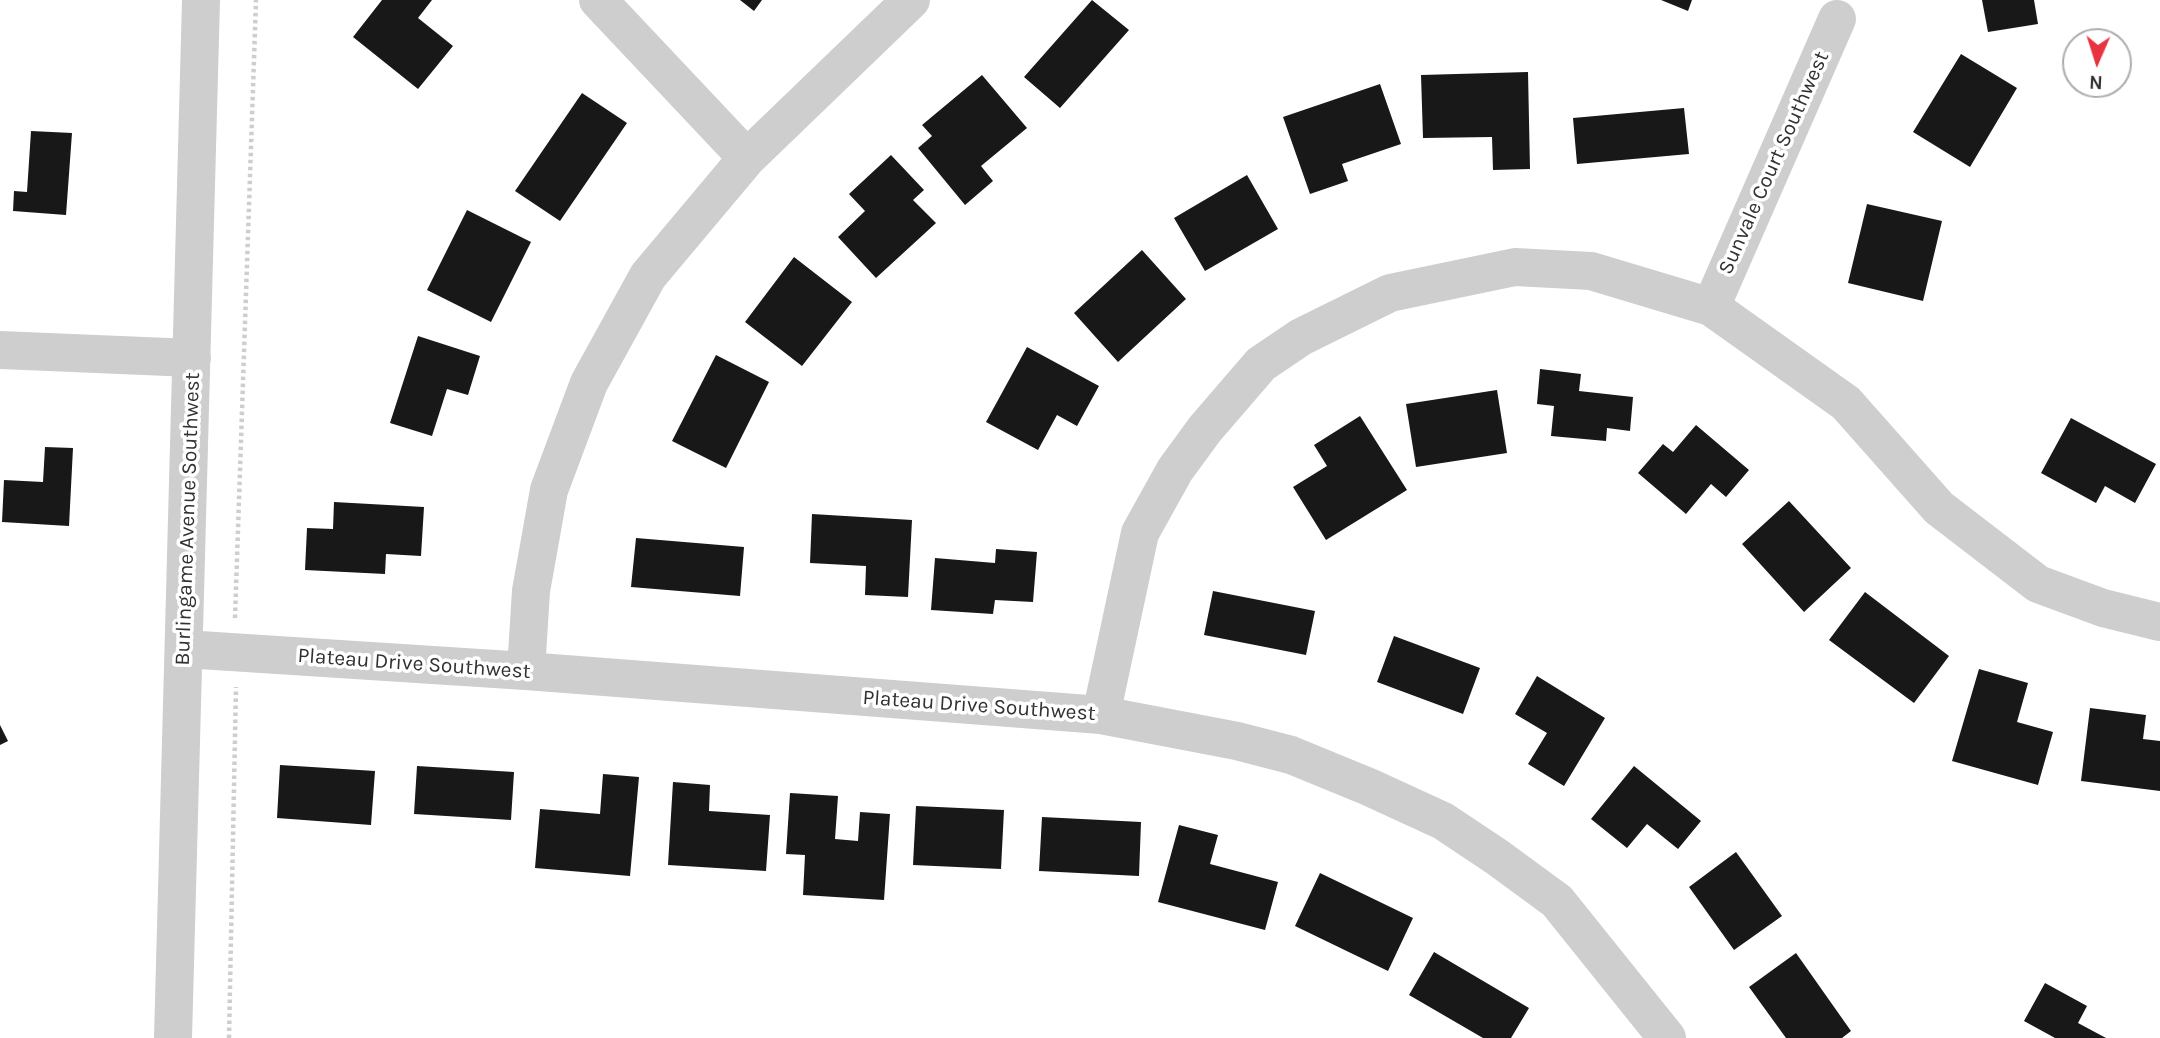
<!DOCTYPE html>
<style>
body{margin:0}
#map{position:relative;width:2160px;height:1038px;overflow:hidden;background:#fff;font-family:Karla,sans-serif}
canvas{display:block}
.north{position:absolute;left:2062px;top:28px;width:70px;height:70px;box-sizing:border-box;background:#fff;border:2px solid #adadad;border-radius:50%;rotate:183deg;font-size:19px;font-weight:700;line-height:28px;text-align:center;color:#313131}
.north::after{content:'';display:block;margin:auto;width:24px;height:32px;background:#e83440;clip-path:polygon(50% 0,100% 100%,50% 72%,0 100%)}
</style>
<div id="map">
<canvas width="2160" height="1038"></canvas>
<div class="north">N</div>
</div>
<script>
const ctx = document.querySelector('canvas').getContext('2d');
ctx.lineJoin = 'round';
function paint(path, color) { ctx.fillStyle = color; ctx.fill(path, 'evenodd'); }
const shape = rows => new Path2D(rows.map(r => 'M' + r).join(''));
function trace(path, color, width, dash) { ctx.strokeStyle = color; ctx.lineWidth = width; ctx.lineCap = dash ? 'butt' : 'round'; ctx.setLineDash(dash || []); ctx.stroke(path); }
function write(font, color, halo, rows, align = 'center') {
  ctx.font = font + ' Karla,sans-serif'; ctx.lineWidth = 7; ctx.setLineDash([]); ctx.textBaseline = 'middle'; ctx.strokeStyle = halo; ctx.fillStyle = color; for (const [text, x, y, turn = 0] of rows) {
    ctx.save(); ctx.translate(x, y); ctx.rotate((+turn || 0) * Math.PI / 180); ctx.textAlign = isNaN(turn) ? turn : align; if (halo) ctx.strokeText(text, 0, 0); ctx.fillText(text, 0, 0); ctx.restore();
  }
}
const building = shape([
 [382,0,432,0,418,18,453,46,418,89,353,37],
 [740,0,762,0,754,11],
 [1092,0,1129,30,1060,108,1024,77],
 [1661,0,1692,0,1688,11],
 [1982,0,2034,0,2038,24,1988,32],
 [1961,54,2017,88,1970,167,1913,132],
 [1528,72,1530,169,1493,170,1492,137,1423,138,1421,75],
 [982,75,1027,128,981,166,993,181,965,205,918,148,932,136,922,125],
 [1380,84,1401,144,1342,164,1348,181,1310,194,1283,117],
 [582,93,627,123,560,221,515,191],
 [1684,108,1689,154,1577,164,1573,118],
 [31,131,72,133,66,215,13,211,14,191,27,192],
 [891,155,924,190,913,200,936,223,876,278,838,237,865,211,849,194],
 [1247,175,1278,229,1205,271,1174,218],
 [1867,204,1942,221,1923,301,1848,283],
 [467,210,531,242,491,322,427,290],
 [1142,250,1186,299,1118,362,1074,313],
 [794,257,852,302,802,366,745,322],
 [418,336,480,356,468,395,447,389,432,436,390,423],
 [1027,347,1099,386,1077,426,1057,415,1038,450,986,422],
 [716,355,769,382,726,468,672,441],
 [1540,369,1581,374,1579,391,1633,397,1630,431,1607,428,1606,441,1551,436,1554,406,1537,404],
 [1497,390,1507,453,1416,467,1406,404],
 [1360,416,1407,490,1326,540,1293,487,1327,466,1314,445],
 [2071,418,2156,464,2135,503,2105,486,2096,503,2041,473],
 [1696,425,1749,470,1726,497,1711,484,1686,514,1638,473,1663,444,1673,452],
 [45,447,73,448,69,526,2,522,4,480,43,482],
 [1789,501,1851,568,1804,612,1742,544],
 [334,502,424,507,421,556,386,554,385,574,305,570,307,528,333,529],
 [812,514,912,520,908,597,865,595,866,566,810,563],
 [636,538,744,547,740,596,631,587],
 [996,549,1037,552,1033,602,995,600,993,614,931,610,935,558,995,563],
 [1213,591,1315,611,1306,655,1204,635],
 [1865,592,1949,656,1914,703,1829,640],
 [1394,636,1480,668,1463,714,1377,682],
 [1979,669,2028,683,2017,722,2053,732,2038,785,1952,761],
 [1537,676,1605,718,1564,786,1528,764,1547,733,1515,714],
 [2090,708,2146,715,2143,739,2160,741,2160,791,2081,781],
 [0,725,8,741,0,745],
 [280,765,375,771,371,825,277,818],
 [417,766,514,772,511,820,414,814],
 [1634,766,1701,821,1678,849,1647,824,1627,848,1591,819],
 [603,774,639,777,630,876,535,868,540,809,600,814],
 [673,782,710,785,709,811,770,815,766,871,668,865],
 [790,793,838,796,835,839,858,841,860,812,890,814,884,900,803,895,805,855,786,854],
 [916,806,1004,810,1001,869,913,865],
 [1042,817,1141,822,1139,876,1039,871],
 [1179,825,1218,835,1210,864,1278,882,1265,930,1158,902],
 [1736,852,1782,916,1734,950,1689,887],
 [1320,873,1413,918,1388,971,1295,926],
 [1434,952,1529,1008,1511,1038,1483,1038,1409,995],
 [1796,953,1851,1031,1842,1038,1786,1038,1749,987],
 [2045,983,2087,1006,2078,1023,2106,1038,2055,1038,2024,1021]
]);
const path = shape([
 [235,618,256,0],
 [229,1038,236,687]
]);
const minor = shape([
 [598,0,747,158],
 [1711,307,1837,19],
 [0,350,192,358],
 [184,649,526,671,1101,715,1237,741,1291,755,1369,787,1443,821,1497,857,1557,901,1667,1038],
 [526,671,531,591,549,490,589,383,648,276,747,158,911,0],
 [1101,715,1140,533,1175,470,1205,429,1261,364,1301,337,1390,293,1515,267,1591,271,1711,307,1846,403,1939,508,2038,584,2103,608,2160,622],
 [173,1038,201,0]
]);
const streetNames = [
 ["Sunvale Court Southwest",1774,163,-66],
 ["Burlingame Avenue Southwest",188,519,-88],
 ["Plateau Drive Southwest",414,664,4],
 ["Plateau Drive Southwest",979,706,4]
];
paint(building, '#181818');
trace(path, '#cecece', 4.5, [3.5, 3.5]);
trace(minor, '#cecece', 38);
write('21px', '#313131', '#fff', streetNames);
</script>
